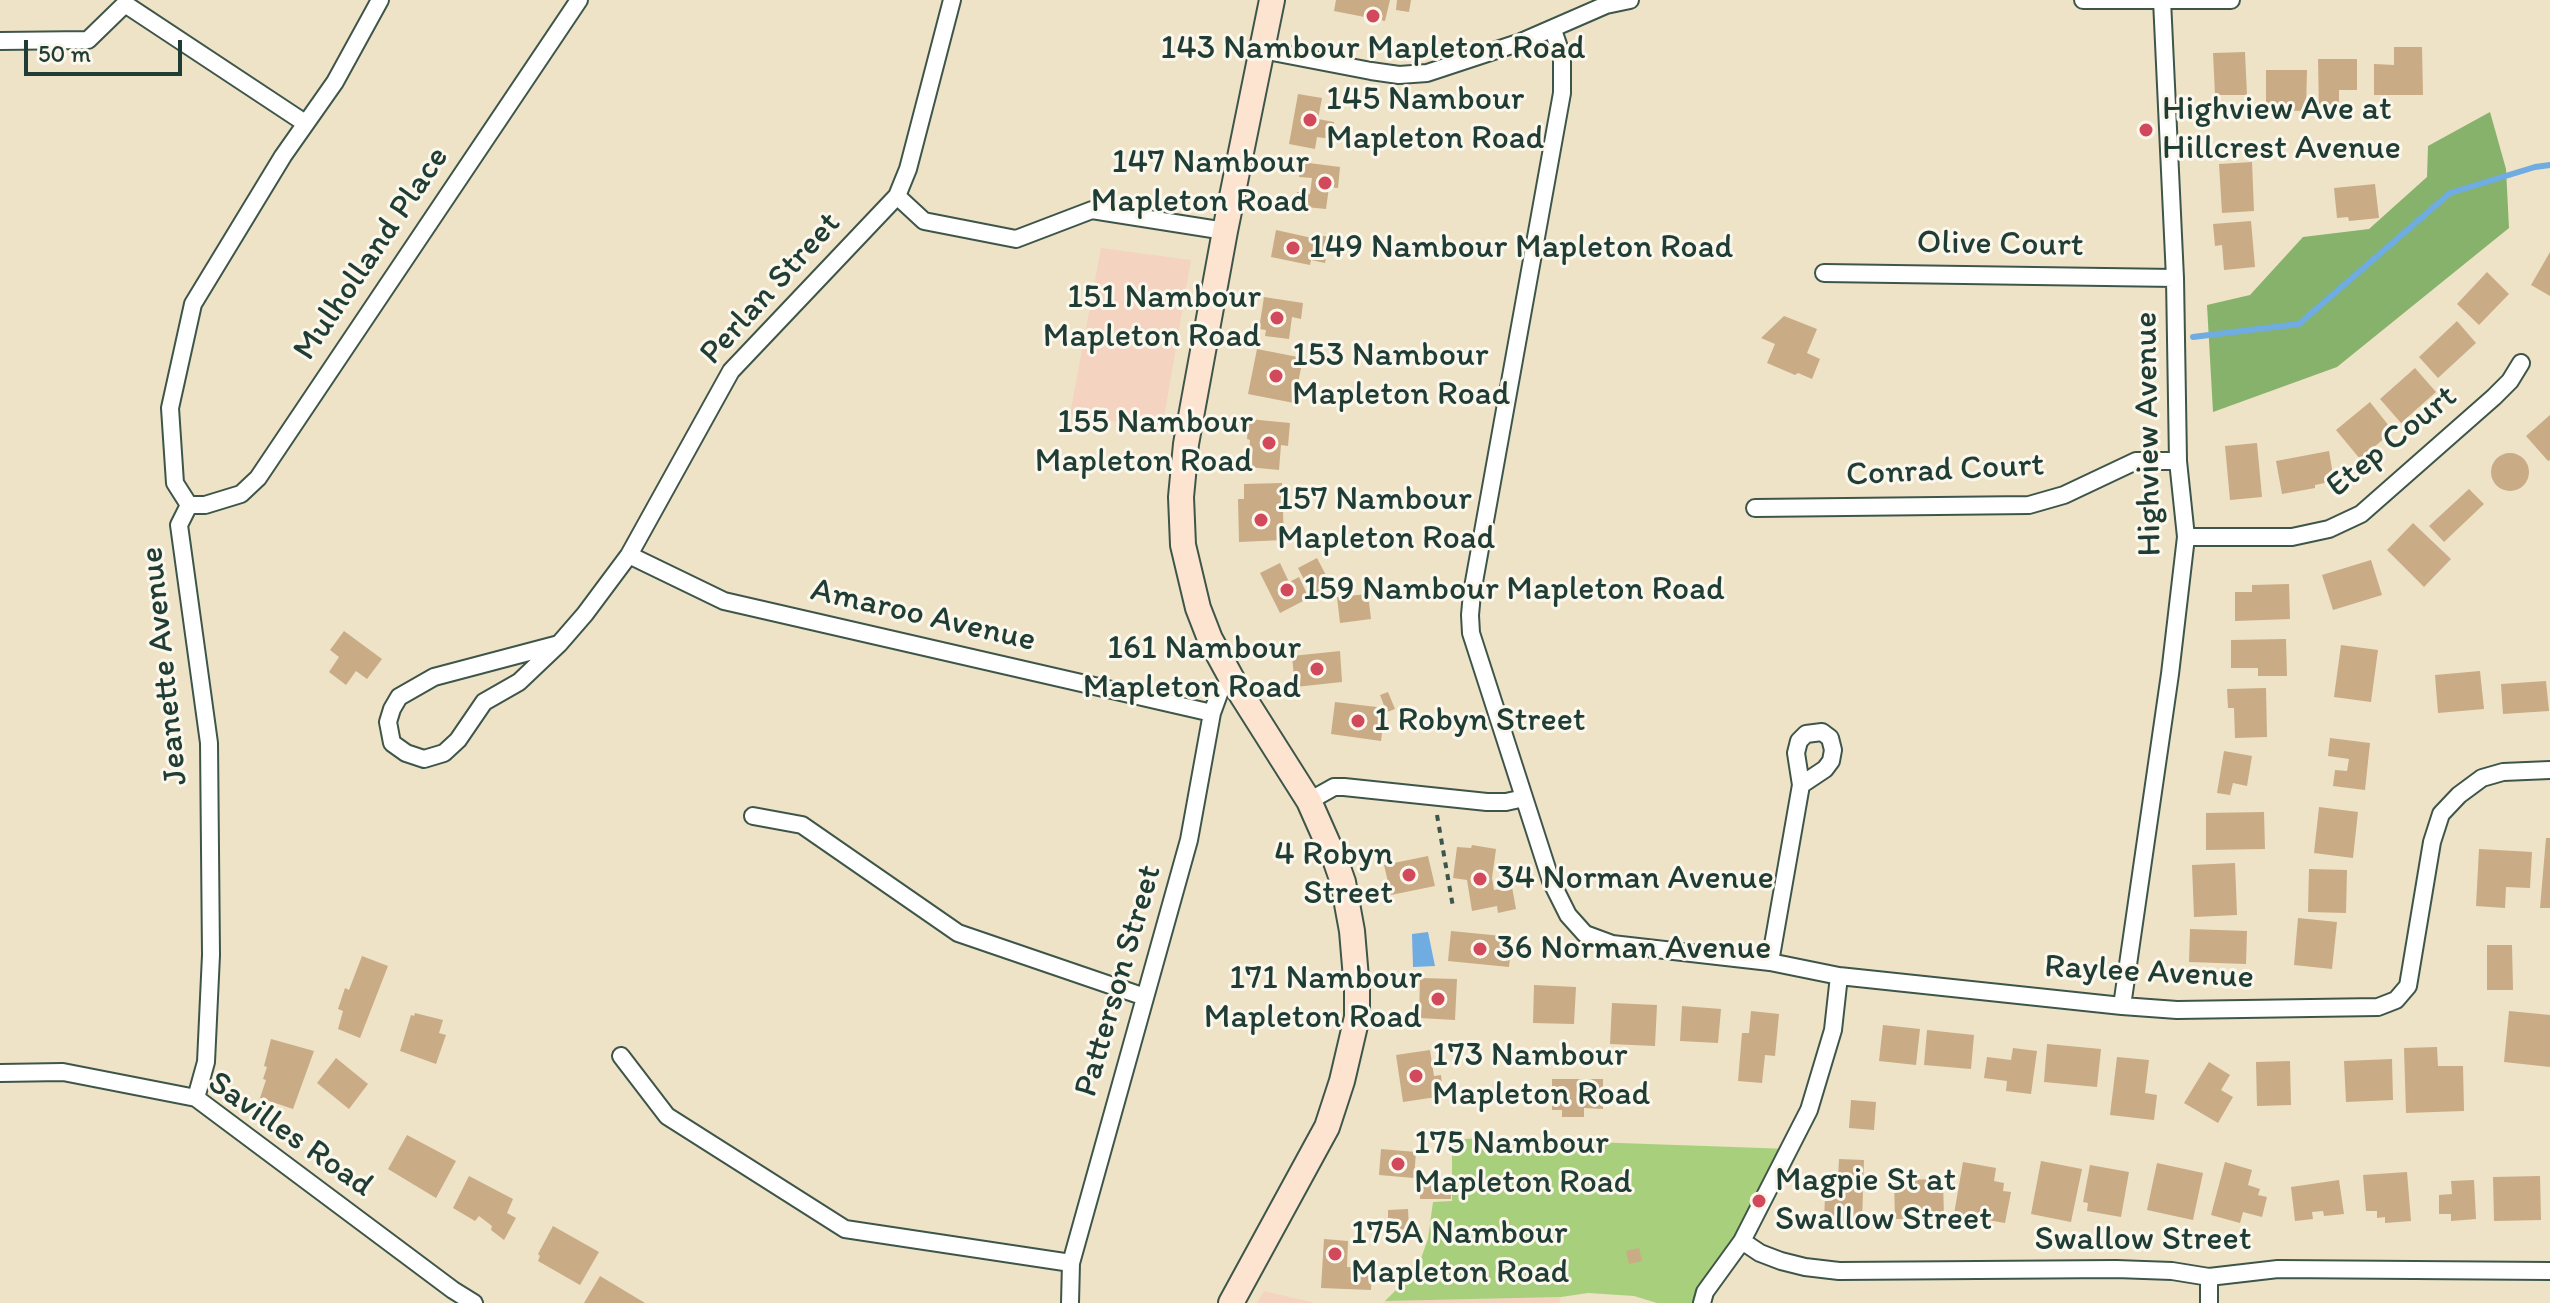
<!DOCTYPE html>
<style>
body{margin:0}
#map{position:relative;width:2550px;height:1303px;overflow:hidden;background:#eee3c6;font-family:Itim,sans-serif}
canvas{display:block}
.scale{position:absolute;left:24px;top:40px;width:158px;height:36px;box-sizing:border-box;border:4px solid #1f3d34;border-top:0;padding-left:10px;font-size:24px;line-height:28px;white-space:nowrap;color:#1f3d34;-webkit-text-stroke:6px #fbf7ec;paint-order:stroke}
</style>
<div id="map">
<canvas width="2550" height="1303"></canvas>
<div class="scale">50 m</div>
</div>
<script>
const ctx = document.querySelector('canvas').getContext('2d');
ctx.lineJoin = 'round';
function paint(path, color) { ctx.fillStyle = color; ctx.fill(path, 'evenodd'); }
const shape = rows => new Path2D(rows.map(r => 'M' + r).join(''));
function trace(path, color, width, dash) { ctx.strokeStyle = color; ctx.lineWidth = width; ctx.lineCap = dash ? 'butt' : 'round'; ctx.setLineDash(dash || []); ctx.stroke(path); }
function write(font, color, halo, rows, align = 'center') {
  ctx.font = font + ' Itim,sans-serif'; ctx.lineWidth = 6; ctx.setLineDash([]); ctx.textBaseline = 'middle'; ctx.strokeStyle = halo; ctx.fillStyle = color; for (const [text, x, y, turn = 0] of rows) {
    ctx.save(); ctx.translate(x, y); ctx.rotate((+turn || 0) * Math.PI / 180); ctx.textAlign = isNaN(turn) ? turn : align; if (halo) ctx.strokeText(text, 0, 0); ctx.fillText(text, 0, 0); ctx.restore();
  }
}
const built = shape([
 [1101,248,1191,260,1162,429,1070,414],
 [1264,1291,1315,1303,1257,1303],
 [1561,1297,1559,1303,1384,1303,1385,1301]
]);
const green = shape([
 [1478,1138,1790,1149,1702,1303,1657,1303,1634,1296,1588,1293,1561,1297,1385,1301,1412,1274,1420,1261,1428,1239,1433,1202,1452,1201,1452,1140]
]);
const forest = shape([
 [2490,112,2506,169,2509,228,2337,367,2213,412,2207,305,2250,295,2303,237,2369,229,2427,177,2428,146]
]);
const water = shape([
 [1428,932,1435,966,1413,967,1412,934]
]);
const stream = shape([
 [2193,337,2299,324,2450,193,2535,167,2550,165]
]);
const building = shape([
 [1336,0,1390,0,1385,21,1334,11],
 [1397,0,1411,0,1409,12,1396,10],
 [2394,47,2422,47,2423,95,2374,95,2374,64,2394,65],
 [2245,52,2247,95,2215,95,2213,53],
 [2318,59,2357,59,2357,90,2339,90,2339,111,2319,111],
 [2266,70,2307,70,2306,111,2266,110],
 [1298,94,1322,98,1318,119,1334,122,1331,139,1317,137,1315,149,1289,144],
 [1301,162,1340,167,1338,188,1329,187,1326,209,1296,206,1297,192,1310,194,1312,178,1299,177],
 [2252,162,2254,211,2222,213,2219,164],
 [2375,184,2379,218,2349,221,2348,217,2337,218,2334,188],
 [2251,221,2255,267,2224,270,2222,245,2215,246,2213,224],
 [1276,230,1312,238,1313,234,1330,237,1325,263,1311,260,1310,265,1271,257],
 [2550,252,2550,296,2531,285],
 [2487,272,2509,294,2479,325,2457,304],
 [1264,297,1303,303,1301,319,1292,317,1289,339,1265,336,1266,330,1259,329],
 [1784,316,1817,329,1807,353,1820,359,1812,379,1798,373,1795,375,1767,363,1775,344,1761,338],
 [2457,321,2476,343,2438,378,2419,357],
 [1257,349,1303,358,1294,403,1248,394],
 [2415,368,2436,392,2401,423,2380,399],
 [2370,402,2393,431,2360,459,2336,430],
 [2550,415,2550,460,2548,461,2526,436],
 [1249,419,1290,423,1288,446,1281,445,1279,470,1248,467,1250,440,1247,439],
 [2257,443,2262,497,2230,500,2225,446],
 [2329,451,2334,481,2315,485,2315,488,2282,494,2276,461],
 '2491 472a19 19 0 1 1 38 0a19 19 0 1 1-38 0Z',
 [1282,483,1284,540,1239,542,1238,499,1244,499,1244,484],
 [2469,489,2484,504,2444,542,2429,526],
 [2413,523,2451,559,2424,587,2387,550],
 [1317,558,1331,585,1312,595,1298,568],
 [2371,560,2382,595,2333,610,2322,575],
 [1280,563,1289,582,1299,577,1309,598,1280,613,1260,573],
 [2289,584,2290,619,2235,621,2235,592,2252,592,2252,585],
 [1368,594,1371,619,1340,623,1337,597],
 [344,631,382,659,367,679,356,671,346,685,329,672,339,657,330,650],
 [2286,639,2287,676,2258,676,2258,668,2231,668,2231,640],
 [2341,645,2378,650,2371,702,2334,697],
 [1340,651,1342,682,1295,687,1292,656],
 [2480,671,2484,709,2438,713,2435,675],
 [2546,681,2549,711,2503,714,2501,684],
 [2266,688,2267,737,2235,738,2234,708,2228,708,2227,689],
 [1388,692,1395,709,1387,712,1385,708,1381,741,1331,734,1335,702,1385,708,1380,695],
 [2330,738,2370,743,2365,790,2333,786,2335,770,2347,771,2349,759,2328,756],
 [2224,751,2252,756,2247,786,2233,783,2230,795,2217,793],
 [2319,807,2358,812,2353,858,2314,853],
 [2264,812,2265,849,2206,850,2206,813],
 [2546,838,2550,838,2550,908,2540,908],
 [1472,845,1496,849,1492,878,1494,890,1512,887,1516,909,1498,913,1497,906,1472,911,1467,880,1453,878,1457,847,1471,848],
 [2479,849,2532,852,2530,888,2506,887,2505,908,2476,906],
 [1428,856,1435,886,1391,895,1384,865],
 [2235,863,2237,915,2194,917,2192,865],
 [2309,869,2347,870,2346,913,2308,912],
 [2298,918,2337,922,2332,969,2294,965],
 [2190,929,2247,931,2246,964,2189,962],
 [1451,931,1512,937,1509,967,1448,961],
 [2487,945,2512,945,2513,990,2487,990],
 [362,956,388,966,360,1038,338,1029,343,1011,338,1009,345,988,349,990],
 [1420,978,1457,979,1455,1020,1419,1018],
 [1534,985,1576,987,1574,1024,1533,1023],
 [1612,1003,1657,1005,1655,1046,1610,1044],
 [1682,1006,1721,1009,1718,1043,1680,1041],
 [1751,1011,1779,1014,1775,1056,1765,1055,1762,1083,1738,1081,1742,1033,1749,1033],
 [2509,1011,2550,1015,2550,1067,2504,1062],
 [415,1013,443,1020,439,1033,446,1035,436,1064,400,1051,411,1015,414,1016],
 [1883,1025,1920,1029,1916,1065,1879,1061],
 [1927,1030,1974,1035,1971,1069,1924,1065],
 [271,1039,314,1051,293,1109,260,1098,266,1080,263,1079,267,1067,264,1066],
 [2047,1044,2101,1049,2097,1087,2044,1082],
 [2437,1047,2438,1066,2463,1066,2464,1111,2406,1113,2404,1048],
 [2013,1048,2037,1051,2031,1094,2006,1091,2007,1081,1984,1078,1987,1057,2011,1060],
 [1430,1050,1434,1076,1441,1075,1443,1096,1403,1102,1396,1055],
 [2117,1057,2149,1060,2145,1093,2157,1095,2154,1120,2110,1115],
 [336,1058,368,1084,349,1109,317,1083],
 [2392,1059,2393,1100,2346,1102,2344,1061],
 [2290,1061,2291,1105,2257,1106,2256,1062],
 [2209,1062,2230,1075,2221,1090,2233,1097,2218,1123,2184,1103],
 [1552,1079,1603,1079,1603,1109,1584,1108,1584,1117,1562,1117,1562,1110,1552,1110],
 [1851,1100,1876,1102,1874,1130,1849,1128],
 [407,1135,456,1161,436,1198,388,1169],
 [1381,1149,1416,1152,1414,1178,1379,1175],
 [1839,1159,1864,1160,1862,1222,1824,1221,1825,1197,1837,1198],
 [2041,1161,2082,1169,2071,1222,2031,1214],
 [1963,1162,1996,1168,1994,1181,2004,1183,2003,1191,2011,1192,2005,1223,1954,1214],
 [2225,1162,2252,1170,2248,1185,2260,1189,2258,1195,2267,1197,2262,1217,2243,1212,2240,1223,2211,1215],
 [2157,1163,2203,1173,2193,1220,2147,1210],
 [2090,1165,2129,1172,2121,1217,2087,1211,2088,1203,2083,1202],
 [2407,1172,2411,1221,2385,1223,2385,1217,2377,1218,2377,1211,2366,1211,2363,1175],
 [469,1176,513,1199,507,1213,516,1218,504,1240,491,1230,492,1226,479,1216,475,1221,453,1208],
 [2540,1176,2541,1220,2494,1221,2493,1177],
 [1943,1179,1944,1218,1895,1219,1894,1180],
 [2339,1180,2344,1214,2324,1216,2323,1211,2312,1212,2313,1219,2295,1221,2291,1187],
 [2474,1180,2476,1219,2451,1221,2451,1214,2439,1214,2439,1195,2452,1194,2451,1181],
 [1420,1181,1451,1181,1451,1199,1420,1199],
 [1408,1209,1409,1229,1388,1230,1388,1210],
 [553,1226,599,1252,580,1285,538,1261,540,1256,538,1254],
 [1324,1239,1348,1241,1347,1267,1372,1268,1371,1290,1321,1288],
 [1639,1248,1642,1261,1629,1264,1626,1251],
 [600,1276,645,1303,584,1303]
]);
const path = shape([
 [1437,815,1453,907]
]);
const street = shape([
 [952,0,908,169,897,196,924,221,1016,239,1092,210,1225,231],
 [2083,0,2231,0],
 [1553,30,1562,56,1562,93,1472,593,1470,615,1471,633,1551,881,1568,915,1585,934,1612,944,1770,962,1839,976,2122,1006,2177,1010,2378,1007,2396,1000,2408,986,2432,842,2441,814,2459,795,2482,778,2503,772,2550,770],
 [0,41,88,40,125,4,305,123],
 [1262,50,1371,71,1399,75,1427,73,1521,42,1606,5,1630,0],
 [1824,273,2175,278],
 [189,505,205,505,241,494,258,478,579,0],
 [1755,508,2029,505,2064,495,2136,461,2178,461],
 [2186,537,2292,537,2329,529,2361,514,2494,397,2510,381,2521,363],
 [629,555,724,601,1212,713],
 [559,644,434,677,399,697,392,709,388,722,392,743,406,753,424,759,444,753,458,740,484,702,519,682,559,644,585,614,629,555,731,371,897,196],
 [1309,801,1334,787,1344,787,1487,802,1506,802,1524,798],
 [753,816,802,825,958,933,1145,997],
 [1770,962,1801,785,1796,753,1799,741,1806,734,1822,732,1830,738,1833,750,1831,761,1825,769,1801,785],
 [2122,1006,2170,674,2186,537,2178,461,2175,278,2162,0],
 [621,1056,667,1116,845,1229,1071,1263],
 [0,1073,63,1072,196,1098,453,1290,474,1303],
 [196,1098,206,1062,211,955,209,743,179,525,189,505,175,483,170,408,193,304,283,156,335,82,380,0],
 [1742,1241,1760,1253,1781,1261,1805,1267,1839,1271,2116,1269,2172,1271,2209,1277,2278,1269,2550,1271],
 [1070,1303,1071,1263,1189,840,1212,713,1220,691,1233,681],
 [1702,1303,1705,1292,1742,1241,1809,1110,1833,1030,1839,976],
 [2209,1303,2209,1277]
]);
const secondary = shape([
 [1231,1303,1327,1127,1342,1081,1357,1017,1357,990,1352,931,1343,882,1336,862,1309,801,1233,681,1210,639,1198,608,1183,545,1181,497,1186,444,1225,231,1272,0]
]);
const markers = [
 [1373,16,8,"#d1495b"],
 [1310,120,8,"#d1495b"],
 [2146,130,8,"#d1495b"],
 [1325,183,8,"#d1495b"],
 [1293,248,8,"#d1495b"],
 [1277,318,8,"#d1495b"],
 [1276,376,8,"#d1495b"],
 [1269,443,8,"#d1495b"],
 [1261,520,8,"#d1495b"],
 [1287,590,8,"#d1495b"],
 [1317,669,8,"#d1495b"],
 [1358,721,8,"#d1495b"],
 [1409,875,8,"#d1495b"],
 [1480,879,8,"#d1495b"],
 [1480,949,8,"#d1495b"],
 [1438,999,8,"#d1495b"],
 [1416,1076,8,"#d1495b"],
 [1398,1164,8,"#d1495b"],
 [1759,1201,8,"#d1495b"],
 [1335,1254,8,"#d1495b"]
];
const poiNames = [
 ["143 Nambour Mapleton Road",1373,49,"center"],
 ["145 Nambour",1326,100],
 ["Mapleton Road",1326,139],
 ["Highview Ave at",2162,110],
 ["Hillcrest Avenue",2162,149],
 ["147 Nambour",1309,163,"right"],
 ["Mapleton Road",1309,202,"right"],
 ["149 Nambour Mapleton Road",1309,248],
 ["151 Nambour",1261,298,"right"],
 ["Mapleton Road",1261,337,"right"],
 ["153 Nambour",1292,356],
 ["Mapleton Road",1292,395],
 ["155 Nambour",1253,423,"right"],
 ["Mapleton Road",1253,462,"right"],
 ["157 Nambour",1277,500],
 ["Mapleton Road",1277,539],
 ["159 Nambour Mapleton Road",1303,590],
 ["161 Nambour",1301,649,"right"],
 ["Mapleton Road",1301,688,"right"],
 ["1 Robyn Street",1374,721],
 ["4 Robyn",1393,855,"right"],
 ["Street",1393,894,"right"],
 ["34 Norman Avenue",1496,879],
 ["36 Norman Avenue",1496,949],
 ["171 Nambour",1422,979,"right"],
 ["Mapleton Road",1422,1018,"right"],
 ["173 Nambour",1432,1056],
 ["Mapleton Road",1432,1095],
 ["175 Nambour",1414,1144],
 ["Mapleton Road",1414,1183],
 ["Magpie St at",1775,1181],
 ["Swallow Street",1775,1220],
 ["175A Nambour",1351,1234],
 ["Mapleton Road",1351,1273]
];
const streetNames = [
 ["Olive Court",2000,245,1],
 ["Mulholland Place",372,254,-56],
 ["Perlan Street",771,289,-48],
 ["Highview Avenue",2149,434,-91],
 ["Etep Court",2392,442,-39],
 ["Conrad Court",1945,471,-3],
 ["Amaroo Avenue",923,616,13],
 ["Jeanette Avenue",165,666,-96],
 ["Raylee Avenue",2149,973,3],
 ["Patterson Street",1119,981,-74],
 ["Savilles Road",290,1135,35],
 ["Swallow Street",2143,1240]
];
paint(built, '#f5d3c1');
paint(green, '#a8d07c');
paint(forest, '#86b26c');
paint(water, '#6face1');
trace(stream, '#6face1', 6);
paint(building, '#c9ab86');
trace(street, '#3e564a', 20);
trace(secondary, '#3e564a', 28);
trace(path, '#3e564a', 4, [6, 6]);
trace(street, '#fff', 16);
trace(secondary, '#fde4d0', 24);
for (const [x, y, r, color] of markers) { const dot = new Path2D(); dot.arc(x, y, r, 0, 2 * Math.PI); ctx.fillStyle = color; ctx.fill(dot); trace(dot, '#fbf7ec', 3); }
write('34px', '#1f3d34', '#fbf7ec', poiNames, 'left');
write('34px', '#1f3d34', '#fbf7ec', streetNames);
</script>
